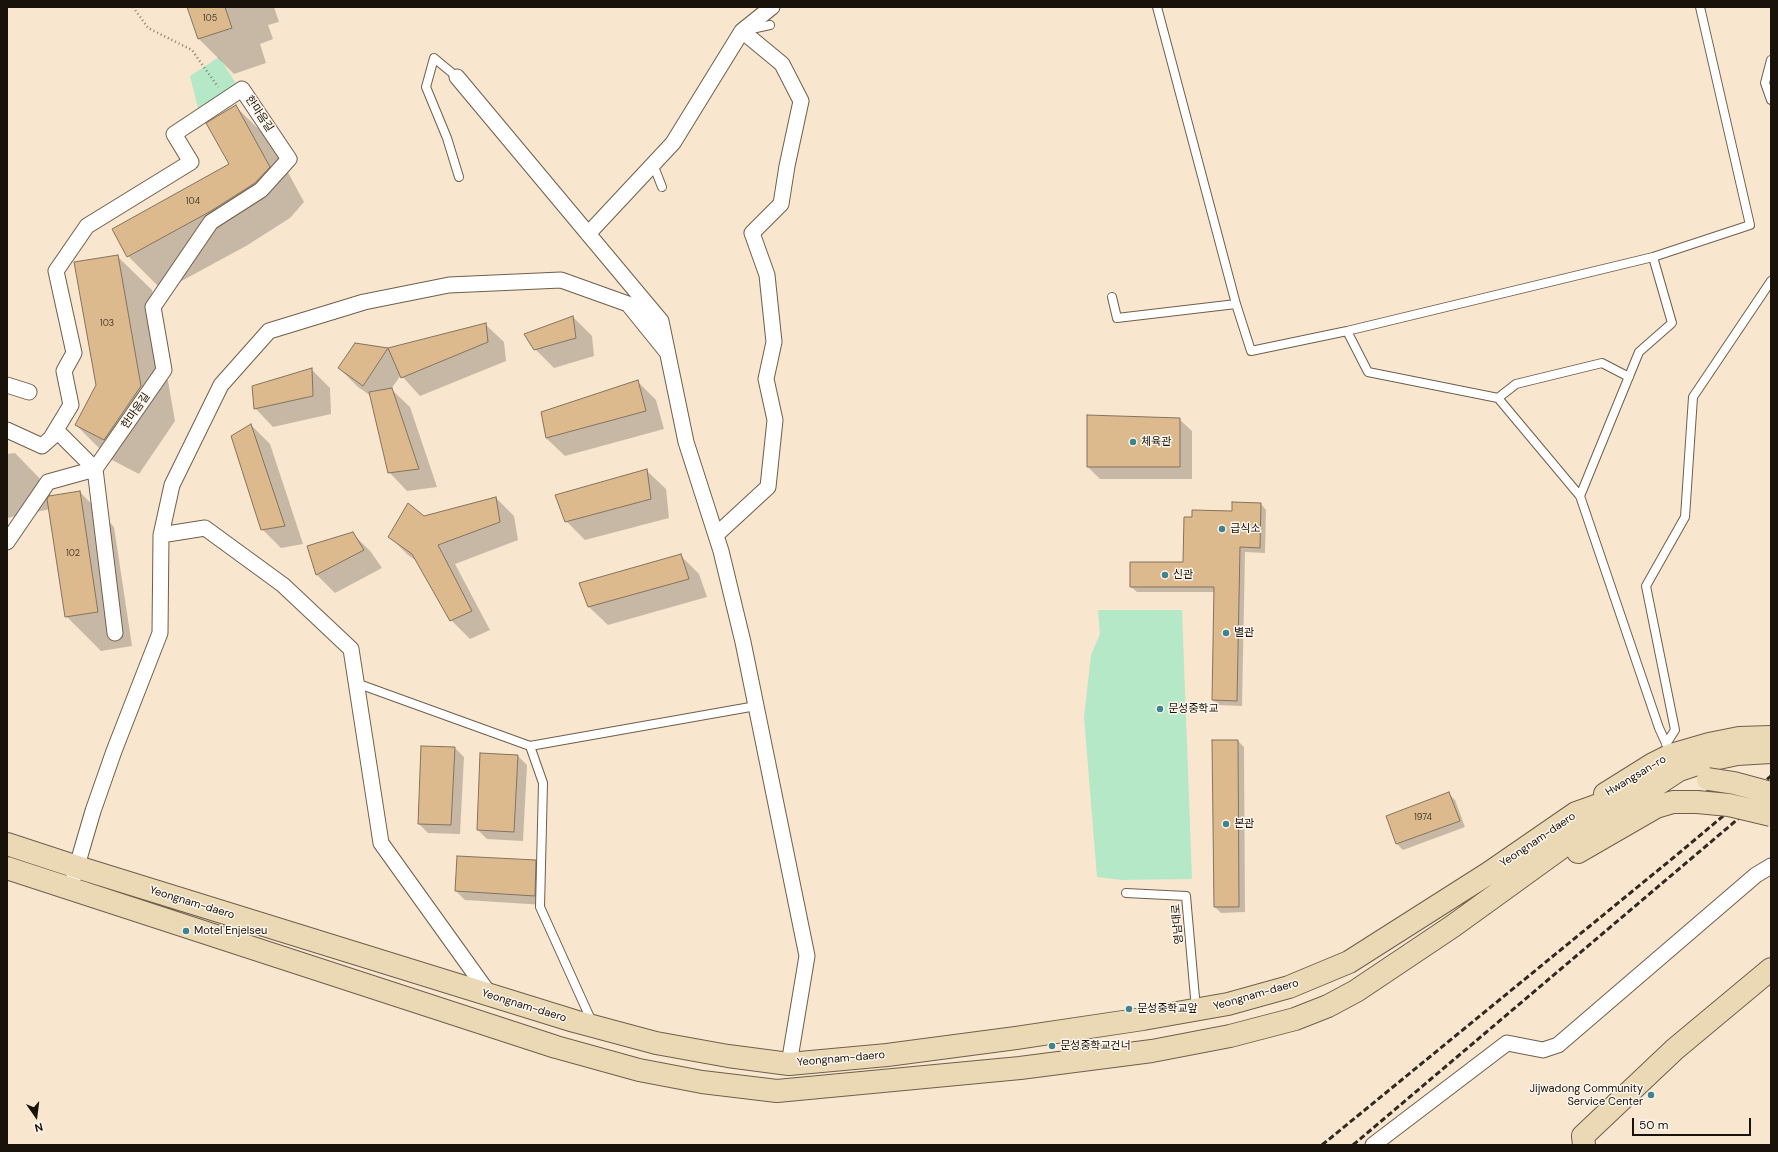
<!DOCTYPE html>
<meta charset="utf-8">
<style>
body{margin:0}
#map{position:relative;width:1778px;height:1152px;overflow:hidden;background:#f9e6cf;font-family:"DM Sans",sans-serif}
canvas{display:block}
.frame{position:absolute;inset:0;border:8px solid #18120a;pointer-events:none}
.north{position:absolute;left:16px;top:1096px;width:40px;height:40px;-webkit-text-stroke:3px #fcf5ec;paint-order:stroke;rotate:166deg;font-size:11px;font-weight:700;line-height:16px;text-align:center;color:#18120a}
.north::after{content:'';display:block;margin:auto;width:14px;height:18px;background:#18120a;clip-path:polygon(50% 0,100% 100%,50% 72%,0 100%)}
.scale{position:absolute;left:1632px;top:1118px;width:119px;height:18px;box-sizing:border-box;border:2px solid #18120a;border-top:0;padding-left:5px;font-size:12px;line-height:14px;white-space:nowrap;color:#18120a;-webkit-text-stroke:3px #fcf5ec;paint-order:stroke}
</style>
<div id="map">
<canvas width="1778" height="1152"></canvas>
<div class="frame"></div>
<div class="north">N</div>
<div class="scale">50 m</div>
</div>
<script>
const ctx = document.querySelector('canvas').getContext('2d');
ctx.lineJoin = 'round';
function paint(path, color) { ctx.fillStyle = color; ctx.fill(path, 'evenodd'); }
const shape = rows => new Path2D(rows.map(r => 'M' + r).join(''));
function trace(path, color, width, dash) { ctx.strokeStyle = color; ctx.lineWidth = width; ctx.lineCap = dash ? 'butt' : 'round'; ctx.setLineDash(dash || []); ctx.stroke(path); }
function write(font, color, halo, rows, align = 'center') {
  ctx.font = font + ' "DM Sans","Noto Sans KR",sans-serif'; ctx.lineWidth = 3; ctx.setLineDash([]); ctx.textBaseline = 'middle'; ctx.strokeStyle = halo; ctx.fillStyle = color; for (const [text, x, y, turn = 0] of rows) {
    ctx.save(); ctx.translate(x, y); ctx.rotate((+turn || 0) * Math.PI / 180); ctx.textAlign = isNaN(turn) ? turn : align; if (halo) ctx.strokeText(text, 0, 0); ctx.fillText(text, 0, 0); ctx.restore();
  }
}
const green = shape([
 [219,57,239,88,199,112,190,76],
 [1098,610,1182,610,1192,879,1122,880,1097,877,1084,717,1091,655,1100,634]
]);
const shadow = shape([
 [189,7,274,7,279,22,268,25,273,39,260,44,266,63,234,74,199,39],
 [236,107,271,141,304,202,290,218,246,246,163,291,128,256,113,229,230,165],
 [117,256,152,290,175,421,139,474,110,459,76,425,97,385],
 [573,317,592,336,594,356,554,368,535,349],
 [485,324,504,342,506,361,420,396,401,375,391,389,410,407,437,487,407,491,389,472,371,396,358,387,339,368,356,344,388,349],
 [311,369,330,388,331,414,273,427,255,408],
 [638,382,656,400,664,429,565,456,546,438],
 [1179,419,1192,431,1192,479,1100,479,1088,467],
 [251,425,270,444,303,544,281,548,262,529],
 [15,453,49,488,51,497,80,492,114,527,132,646,101,651,66,616,50,509,7,518,7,454],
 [647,471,666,489,669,518,585,540,566,521],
 [496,498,514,516,518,540,455,564,490,630,470,639,451,620,418,562,408,555,389,536],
 [1261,504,1266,510,1265,553,1245,552,1242,706,1218,705,1213,700,1215,592,1137,592,1131,587,1184,563,1193,518,1233,512],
 [352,533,371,552,382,568,335,593,316,574],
 [680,555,699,574,707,597,608,625,589,607,580,583],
 [1238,741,1244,747,1245,912,1221,913,1215,907],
 [455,748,464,757,460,834,428,833,419,824],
 [518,756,527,765,523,841,487,839,478,830],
 [1449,794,1455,800,1465,827,1403,850,1397,844],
 [535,861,545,870,544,905,465,900,456,891]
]);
const building = shape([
 [187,7,225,7,232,28,198,39,187,7],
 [236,105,270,167,255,183,211,211,127,257,112,229,229,164,206,123,236,105],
 [118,255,141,386,104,440,75,425,96,385,74,262,118,255],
 [573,316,576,338,534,350,524,334,573,316],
 [486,323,488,342,401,378,388,348,486,323],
 [355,343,388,348,363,386,338,368,355,343],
 [312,368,313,396,254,409,252,386,312,368],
 [638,380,646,411,546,438,541,412,638,380],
 [392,388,419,469,388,473,369,392,392,388],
 [1087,415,1180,418,1180,467,1087,467,1087,415],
 [251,424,285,526,261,530,231,436,251,424],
 [647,469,651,499,565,522,555,495,647,469],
 [80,491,98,612,65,617,47,499,49,496,80,491],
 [496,497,500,522,438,545,472,611,450,621,412,554,388,537,408,503,424,516,496,497],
 [1232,502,1261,503,1260,548,1240,547,1237,701,1212,700,1214,587,1130,587,1130,562,1183,562,1184,517,1192,517,1192,510,1232,511,1232,502],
 [353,532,364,550,316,575,307,546,353,532],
 [681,554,689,579,588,607,579,583,681,554],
 [1212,740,1238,740,1239,907,1214,907,1212,740],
 [421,746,455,747,451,825,418,824,421,746],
 [480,753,518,755,514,832,477,830,480,753],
 [1449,792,1460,821,1396,844,1386,816,1449,792],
 [457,856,536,860,535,896,455,891,457,856]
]);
const path = shape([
 [133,7,148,28,192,50,218,87]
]);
const lane = shape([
 [1157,7,1236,304,1251,351,1347,331,1653,257,1750,225,1700,7],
 [747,30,770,25],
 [1771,60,1765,83,1771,100],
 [457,77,434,58,426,87,447,138,459,177],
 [653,164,662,187],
 [1112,297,1117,318,1236,304],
 [1347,331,1368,372,1498,398,1580,496,1659,728,1671,754],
 [1498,398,1516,384,1602,363,1629,377],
 [1580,496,1639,352,1672,323,1653,257],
 [356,683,530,746,756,706],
 [1666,744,1675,730,1646,586,1685,517,1693,397,1771,281],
 [530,746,543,783,540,907,592,1022],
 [1126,893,1186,896,1196,1009]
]);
const street = shape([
 [457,77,661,321,686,442,721,551,743,642,807,956,789,1064],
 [588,234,673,143,742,31,772,7],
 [7,385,29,392],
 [7,430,42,446,51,438,71,405,64,371,74,353,56,271,87,226,191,162,174,134,242,89,289,159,261,190,211,222,153,307,164,370,95,469,48,482,7,542],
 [56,430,95,469,115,633],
 [161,535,205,528,283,585,351,649,381,843,490,995],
 [716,535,768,487,775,420,766,379,774,342,767,275,752,233,781,204,787,166,801,101,782,64,742,31],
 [74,876,93,811,114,751,160,633,161,535,172,485,221,385,269,331,364,302,449,285,561,280,628,304,666,351],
 [1373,1145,1507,1043,1543,1050,1558,1045,1756,875,1771,866]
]);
const secondary = shape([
 [1605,794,1653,764,1671,755,1709,744,1739,738,1771,737],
 [7,844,77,867,574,1021,656,1043,728,1056,789,1064,887,1055,1016,1038,1143,1019,1228,1004,1289,987,1349,962,1489,873,1576,813,1629,794],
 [1578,852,1656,807,1673,802,1697,802],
 [7,868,556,1047,639,1070,702,1082,777,1091,1020,1068,1152,1051,1230,1036,1295,1019,1328,1006,1356,991,1453,926,1565,845,1679,770,1709,760,1737,754,1771,752],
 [1584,1145,1583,1136,1675,1049,1771,969]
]);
const rail = shape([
 [1322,1145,1673,858,1771,776],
 [1353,1145,1771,791]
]);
const secondaryBridge = shape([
 [1708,779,1734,783,1771,793],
 [1697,802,1729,805,1771,815]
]);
const markers = [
 [1133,442,4,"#3e848e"],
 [1222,529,4,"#3e848e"],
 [1165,575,4,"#3e848e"],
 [1226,633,4,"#3e848e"],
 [1160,709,4,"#3e848e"],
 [1226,824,4,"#3e848e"],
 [186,931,4,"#3e848e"],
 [1129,1009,4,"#3e848e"],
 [1052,1046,4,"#3e848e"],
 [1651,1095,4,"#3e848e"]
];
const numberNames = [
 ["105",210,19],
 ["104",193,202],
 ["103",107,324],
 ["102",73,554],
 ["1974",1423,818]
];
const streetNames = [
 ["한마음길",259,114,56],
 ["한마음길",136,411,-55],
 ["Hwangsan-ro",1636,776,-31],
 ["Yeongnam-daero",1538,840,-34],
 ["Yeongnam-daero",192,903,17],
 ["영남대로",1178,924,-95],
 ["Yeongnam-daero",1256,995,-16],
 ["Yeongnam-daero",524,1006,17],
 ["Yeongnam-daero",841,1059,-5]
];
const poiNames = [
 ["체육관",1141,442],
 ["급식소",1230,529],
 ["신관",1173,575],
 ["별관",1234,633],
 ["문성중학교",1168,709],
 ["본관",1234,824],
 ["Motel Enjelseu",194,931],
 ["문성중학교앞",1137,1009],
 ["문성중학교건너",1060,1046],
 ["Jijwadong Community",1643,1089,"right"],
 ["Service Center",1643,1102,"right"]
];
paint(green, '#b5e8c6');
paint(shadow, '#0003');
paint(building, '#ddba8d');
trace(building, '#83735e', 1);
trace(lane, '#6f5f4b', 10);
trace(street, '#6f5f4b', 17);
trace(secondary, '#6f5f4b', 24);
trace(path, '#877b6b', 2.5, [1, 3]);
trace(lane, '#fff', 8);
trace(street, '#fff', 15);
trace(secondary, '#ebd8b4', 22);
trace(rail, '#312920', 3, [6, 3]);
trace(secondaryBridge, '#6f5f4b', 24, []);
trace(secondaryBridge, '#ebd8b4', 22);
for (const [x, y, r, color] of markers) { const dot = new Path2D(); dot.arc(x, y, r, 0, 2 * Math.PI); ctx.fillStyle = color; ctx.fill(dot); trace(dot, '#fcf5ec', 1.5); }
write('9px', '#493c2b', null, numberNames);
write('11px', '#18120a', '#fcf5ec', streetNames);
write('11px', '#18120a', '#fcf5ec', poiNames, 'left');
</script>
